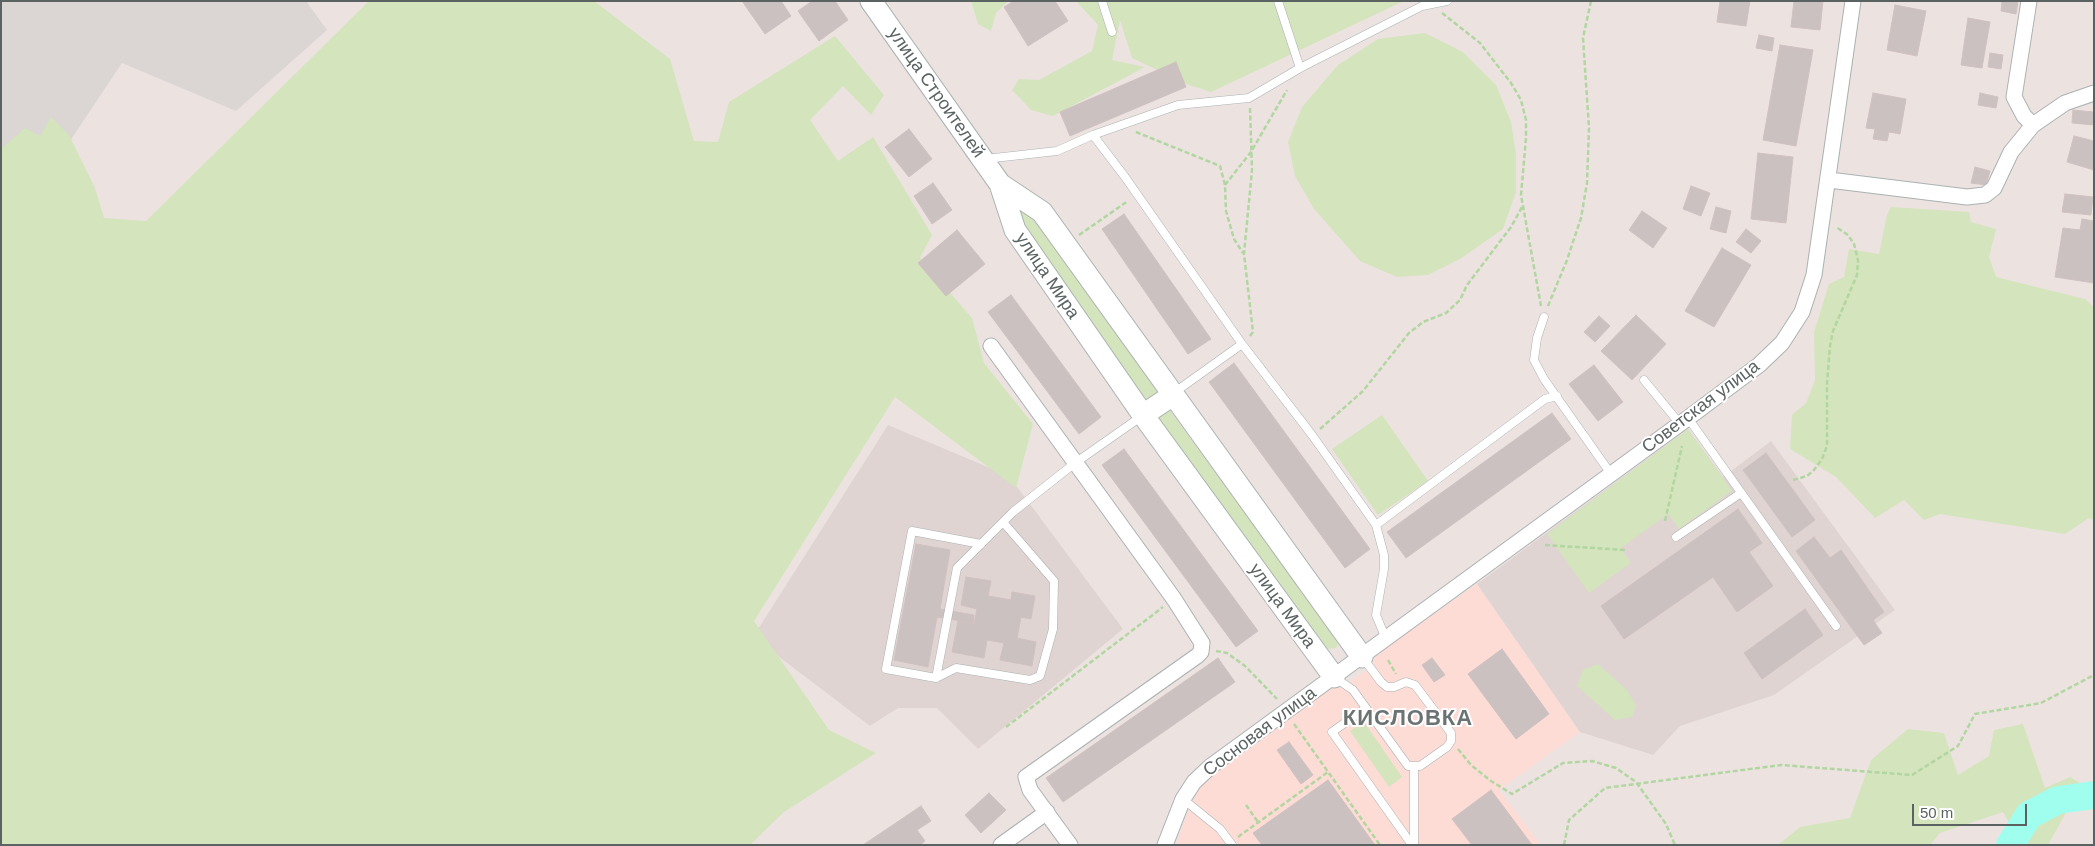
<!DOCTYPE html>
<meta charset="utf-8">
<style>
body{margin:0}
#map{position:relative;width:2095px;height:846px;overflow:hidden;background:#ece3e1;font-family:Arial,sans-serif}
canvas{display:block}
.frame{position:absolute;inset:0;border:2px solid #5a6262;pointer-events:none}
.scale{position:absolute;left:1912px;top:804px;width:115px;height:22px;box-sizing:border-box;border:2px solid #5a6262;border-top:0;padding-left:6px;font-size:15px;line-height:18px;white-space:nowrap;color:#5a6262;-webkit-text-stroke:4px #fff;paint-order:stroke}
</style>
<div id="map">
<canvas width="2095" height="846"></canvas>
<div class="frame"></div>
<div class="scale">50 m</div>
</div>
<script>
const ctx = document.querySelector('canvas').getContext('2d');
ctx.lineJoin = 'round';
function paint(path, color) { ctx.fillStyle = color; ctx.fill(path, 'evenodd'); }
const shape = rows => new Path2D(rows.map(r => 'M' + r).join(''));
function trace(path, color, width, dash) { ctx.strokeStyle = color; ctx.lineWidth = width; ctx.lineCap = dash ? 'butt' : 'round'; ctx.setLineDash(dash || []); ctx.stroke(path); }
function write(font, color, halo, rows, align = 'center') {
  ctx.font = font + ' Arial,sans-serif'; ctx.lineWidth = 4; ctx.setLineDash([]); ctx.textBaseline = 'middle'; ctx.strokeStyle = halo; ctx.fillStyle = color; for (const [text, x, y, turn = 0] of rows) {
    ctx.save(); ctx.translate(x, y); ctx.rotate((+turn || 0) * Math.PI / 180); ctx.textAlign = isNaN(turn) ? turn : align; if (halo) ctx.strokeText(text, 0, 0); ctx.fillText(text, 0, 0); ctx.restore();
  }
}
const commercial = shape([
 [1477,584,1580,732,1499,790,1541,845,1176,845,1193,797,1200,784,1221,767,1328,690,1333,687,1340,688,1373,666,1374,659,1384,648]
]);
const industrial = shape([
 [1,1,306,1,327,30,236,111,122,63,60,156,1,161]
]);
const education = shape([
 [888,425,1009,476,1123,629,978,749,937,708,898,708,870,726,753,637],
 [1688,429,1723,477,1771,441,1895,610,1774,695,1680,726,1653,755,1580,732,1477,584]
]);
const green = shape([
 [369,1,594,1,670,59,694,141,718,142,729,102,835,36,884,95,871,115,843,86,810,120,838,161,873,137,932,235,920,258,972,318,984,363,1033,424,1016,488,895,397,754,621,829,730,876,753,784,812,750,845,1,845,1,149,25,128,40,136,51,117,69,135,95,188,104,218,146,221],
 [971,1,1008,1,996,13,991,31,978,24],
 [1076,1,1404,1,1211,92,1189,85,1132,58,1120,20,1112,60,1145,67,1053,116,1031,110,1012,90,1019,79,1039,80,1092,51,1098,25],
 [1425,33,1463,52,1496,85,1511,122,1516,154,1516,192,1503,229,1460,259,1428,275,1397,277,1360,261,1314,209,1295,176,1288,142,1302,107,1338,65,1378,39],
 [1891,207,1969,212,1971,222,1996,229,1989,257,1996,277,2085,299,2094,307,2094,520,2089,518,2065,534,1940,514,1924,520,1904,500,1875,518,1836,477,1790,449,1792,415,1806,403,1815,380,1814,332,1829,284,1844,277,1849,249,1879,254,1887,215],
 [1029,210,1156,388,1157,393,1146,401,1020,222,1020,213],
 [1168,408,1339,641,1336,648,1328,649,1324,646,1158,418,1158,416],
 [1382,415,1428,481,1378,515,1332,449],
 [1688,429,1732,491,1679,529,1668,514,1621,548,1631,563,1589,593,1547,534],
 [1598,664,1626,689,1636,705,1632,717,1615,720,1577,686,1583,670],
 [1364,722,1402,777,1389,787,1350,731],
 [2023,724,2045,788,2070,777,2083,785,2075,796,2048,845,2002,845,2013,830,2003,812,1940,833,1930,845,1778,845,1800,827,1850,818,1871,760,1908,729,1944,733,1958,775,1989,756,1994,730]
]);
const river = shape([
 [2010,845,2029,815,2058,800,2094,795]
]);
const building = shape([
 [742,1,781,1,791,16,765,34,742,1],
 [812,1,835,1,848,20,819,41,798,11,812,1],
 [1014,1,1055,1,1068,21,1028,46,1004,7,1014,1],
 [1720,1,1750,1,1746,26,1717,22,1720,1],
 [1794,1,1823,1,1820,30,1791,27,1794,1],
 [2002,1,2018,1,2016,14,2001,11,2002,1],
 [1895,5,1926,11,1917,56,1887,50,1895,5],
 [1968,18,1990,22,1982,68,1961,65,1968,18],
 [1759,35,1774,38,1772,51,1756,48,1759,35],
 [1780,45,1813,50,1796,146,1763,140,1780,45],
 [1990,53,2003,55,2001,69,1988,67,1990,53],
 [1176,62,1186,87,1070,136,1060,112,1176,62],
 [1873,93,1906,99,1900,134,1889,132,1887,141,1873,139,1875,129,1866,128,1873,93],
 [1980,93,1998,97,1996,108,1978,105,1980,93],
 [2073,110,2094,112,2094,125,2072,123,2073,110],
 [909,129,932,159,909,177,885,147,909,129],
 [2074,136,2094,141,2094,170,2067,162,2074,136],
 [1758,153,1793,157,1786,223,1751,219,1758,153],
 [1975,167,1990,171,1986,185,1971,183,1975,167],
 [933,183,952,210,932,224,914,196,933,183],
 [1691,186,1710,193,1701,216,1683,209,1691,186],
 [2065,194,2093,197,2091,215,2062,212,2065,194],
 [1716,207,1731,211,1726,233,1710,229,1716,207],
 [1642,211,1667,228,1653,248,1629,230,1642,211],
 [1124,214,1211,339,1188,354,1102,229,1124,214],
 [2082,219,2094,221,2094,283,2055,277,2063,228,2080,230,2082,219],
 [1746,229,1761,241,1751,253,1736,242,1746,229],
 [957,230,985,264,946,296,918,263,957,230],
 [1722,248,1751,265,1714,327,1685,311,1722,248],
 [1011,295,1101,417,1079,434,988,312,1011,295],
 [1636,315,1666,344,1632,380,1601,351,1636,315],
 [1599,316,1610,326,1595,342,1584,332,1599,316],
 [1234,363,1370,549,1345,568,1209,382,1234,363],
 [1594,365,1623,402,1598,421,1569,384,1594,365],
 [1552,413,1571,439,1406,558,1387,532,1552,413],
 [1124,449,1258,631,1236,647,1102,465,1124,449],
 [1766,453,1815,520,1792,537,1743,470,1766,453],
 [1738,509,1762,543,1749,552,1773,586,1737,612,1713,577,1624,639,1601,606,1738,509],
 [1814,537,1830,558,1841,550,1884,612,1873,620,1882,633,1864,645,1796,551,1814,537],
 [916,544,950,550,940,609,974,615,973,623,937,617,928,667,894,660,916,544],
 [966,577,991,581,988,596,1011,600,1012,592,1035,596,1031,619,1021,617,1017,638,1036,642,1032,666,1000,660,1004,643,987,640,984,658,952,652,958,621,974,624,977,609,961,605,966,577],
 [1805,609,1823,635,1762,679,1744,653,1805,609],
 [1502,649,1549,714,1516,739,1468,674,1502,649],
 [1218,658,1235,682,1063,802,1046,778,1218,658],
 [1432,658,1445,675,1434,682,1422,665,1432,658],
 [1289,742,1313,775,1301,784,1277,750,1289,742],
 [1328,780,1375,845,1262,845,1253,833,1328,780],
 [1491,790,1532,845,1472,845,1452,819,1491,790],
 [989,793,1006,810,981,833,965,815,989,793],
 [921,806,931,821,917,830,925,841,920,845,863,845,921,806]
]);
const path = shape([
 [1442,13,1480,43,1511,83,1521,100,1526,120,1526,138,1521,195,1541,306],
 [1136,132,1220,166,1225,185,1226,211,1234,239,1243,253],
 [1225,185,1251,152,1287,90],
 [1079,235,1128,201],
 [1548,306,1567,260,1581,218,1587,183,1589,128,1583,38,1591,1],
 [1250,336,1253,332,1244,254,1252,170,1250,108],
 [1320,429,1363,391,1409,333,1423,322,1446,313,1460,300,1467,285,1511,227,1522,207],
 [1793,480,1807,476,1814,470,1822,459,1827,446,1827,383,1830,346,1833,331,1857,275,1858,260,1854,244,1848,235,1836,227],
 [1665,521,1682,446],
 [1545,545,1625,550],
 [1216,651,1227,653,1245,666,1277,699],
 [1388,660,1396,674],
 [1294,724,1380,845],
 [1006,727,1163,607],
 [1458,749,1471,765,1491,781,1512,794,1563,763,1592,761,1616,768,1636,782,1666,824,1675,845],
 [1246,805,1258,822],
 [1238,837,1328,772],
 [1564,845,1569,820,1605,788,1781,765,1912,775,1958,746,1975,714,2041,703,2094,675]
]);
const lane = shape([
 [1102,1,1112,32],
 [1278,1,1300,68],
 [1093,135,1125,177,1242,344,1312,435,1376,525,1545,399,1557,396],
 [985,159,1057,151,1093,135,1178,105,1249,98,1300,68,1422,6,1447,1],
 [1544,317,1537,338,1534,360,1544,379,1611,474],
 [1644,380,1680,424],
 [1175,392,1242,344],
 [1688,418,1836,626],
 [1376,525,1384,555,1384,569,1376,615,1386,639],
 [1676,537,1741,493],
 [981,544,912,531,886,669,936,678,956,668,1030,680,1040,676,1053,629,1054,581,1003,522],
 [1334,677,1353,690,1408,766,1420,766,1447,747,1451,741,1451,733,1415,685,1406,682,1394,687,1387,687,1381,682,1363,658],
 [936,678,957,568,1013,512,1075,463,1142,416],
 [1366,708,1332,732,1412,845],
 [1183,799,1220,829,1232,845],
 [1414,845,1414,767]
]);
const street = shape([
 [2029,1,2014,97,2024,116,2033,125],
 [1829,180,1967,197,1985,195,1994,188,2011,152,2033,125,2065,103,2094,93],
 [991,346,1174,599,1202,643,1201,652,1197,656,1026,777,1030,790,1070,845],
 [1001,845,1047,812],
 [1165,845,1183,799,1194,782,1211,766,1688,418,1759,365,1782,343,1802,312,1814,275,1853,1]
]);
const secondary = shape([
 [871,1,1000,184,1015,230,1143,415,1334,677],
 [1000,184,1042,212,1362,657],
 [1143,415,1173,395]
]);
const streetNames = [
 ["улица Строителей",936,93,55],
 ["улица Мира",1047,276,56],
 ["Советская улица",1701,407,-37],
 ["улица Мира",1282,606,54],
 ["Сосновая улица",1260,732,-37]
];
const districtNames = [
 ["КИСЛОВКА",1408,719]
];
paint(commercial, '#fddcd5');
paint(industrial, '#dbd5d4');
paint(education, '#dfd4d2');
paint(green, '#d4e4bd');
trace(river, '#a0feef', 28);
paint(building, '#cac1c0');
trace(building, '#d1c1c0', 1);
trace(lane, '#abb1b2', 9);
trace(street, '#abb1b2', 17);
trace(secondary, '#aab2b2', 23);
trace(path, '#b2d6a1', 2.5, [5, 2.5]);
trace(lane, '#fff', 8);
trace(street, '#fff', 15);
trace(secondary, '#fff', 21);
write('18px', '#5a6262', '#fff', streetNames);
ctx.letterSpacing = '1px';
write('bold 22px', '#6b7473', '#fff', districtNames);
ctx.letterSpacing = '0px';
</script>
